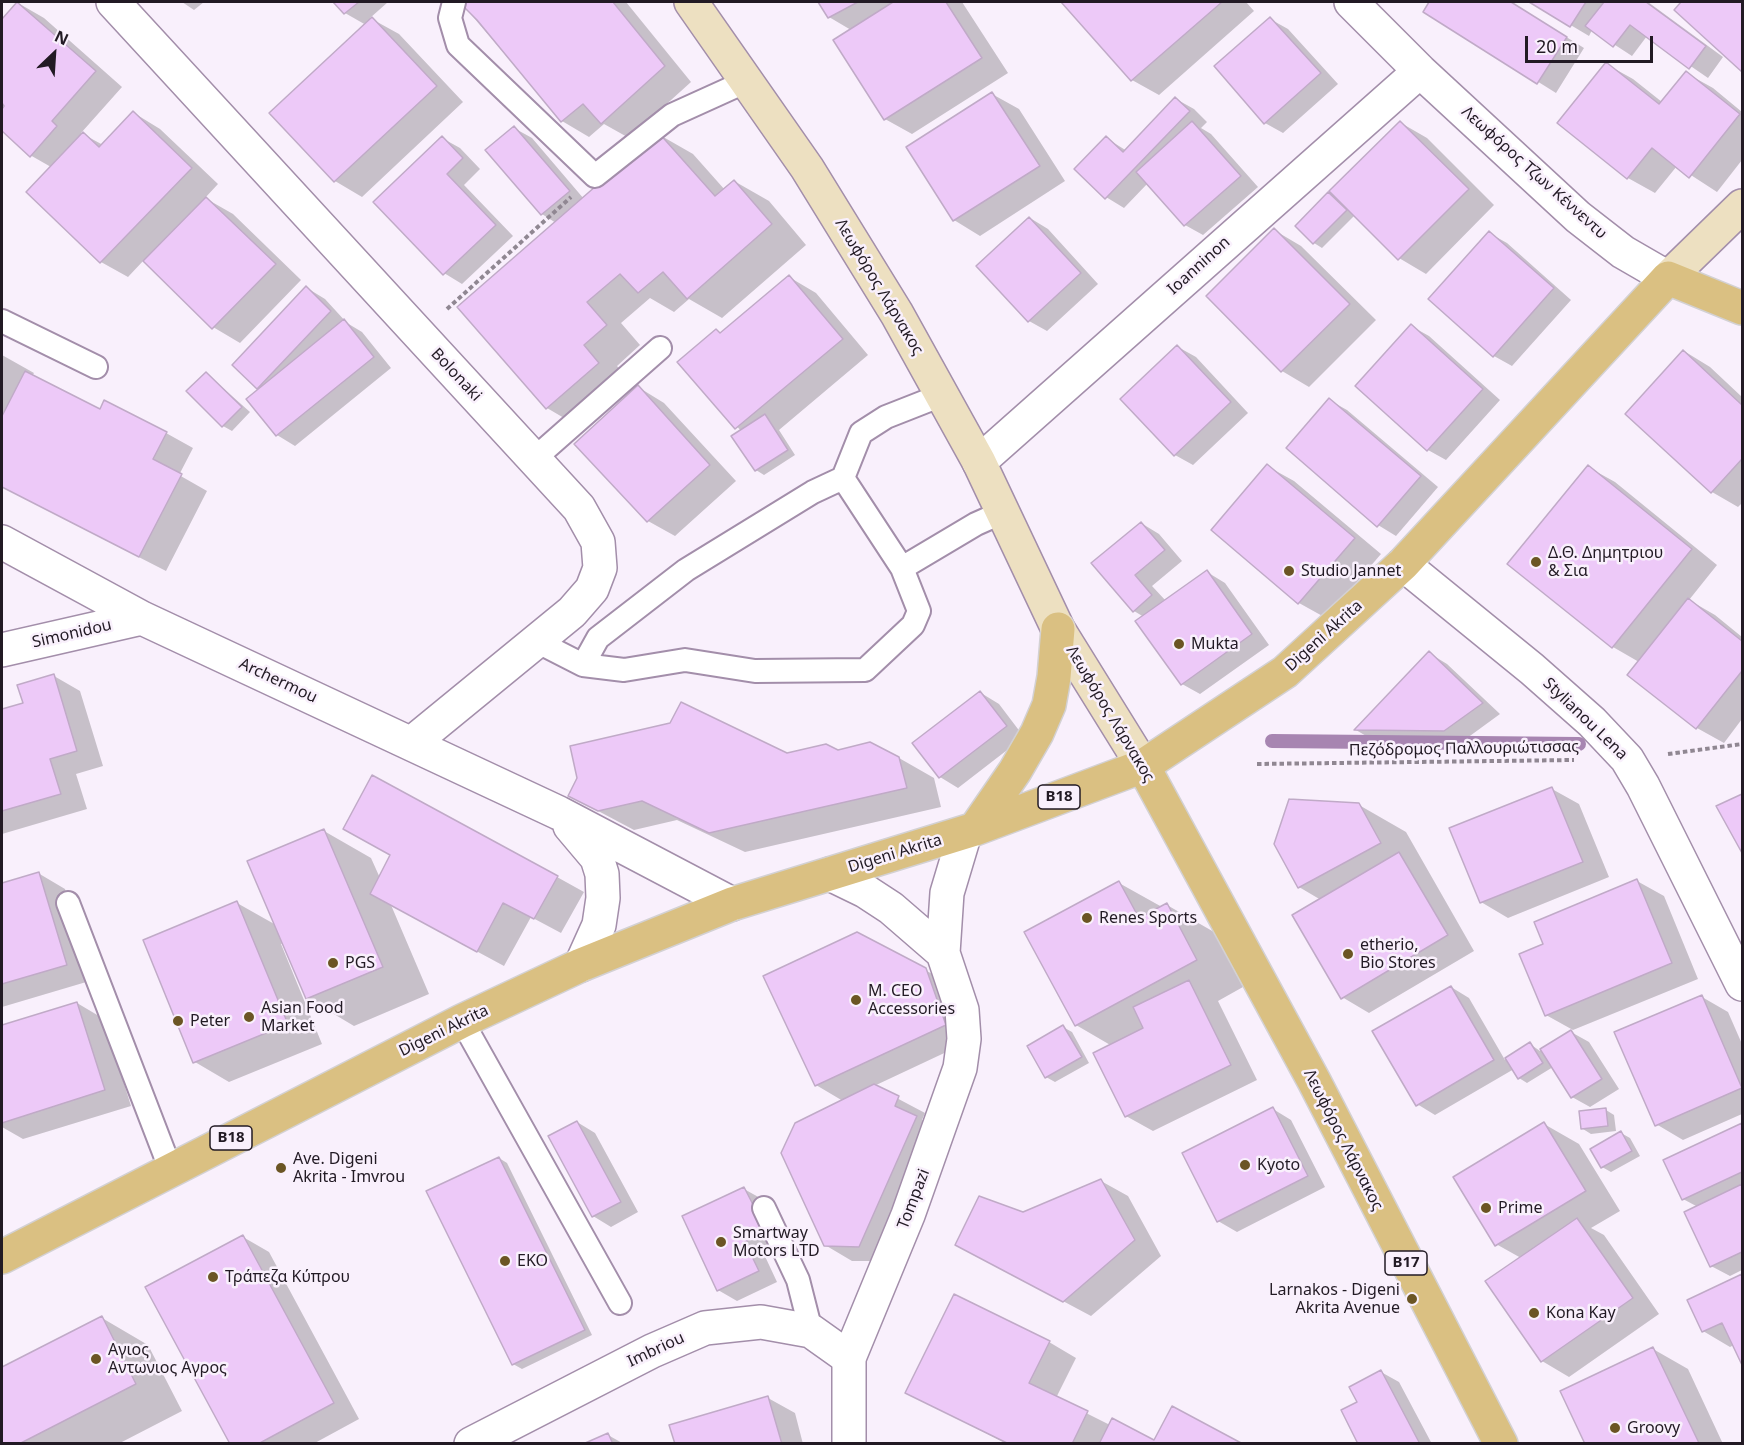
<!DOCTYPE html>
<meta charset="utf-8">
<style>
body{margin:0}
#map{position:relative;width:1744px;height:1445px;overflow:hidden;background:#f9f0fc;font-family:"Noto Sans",sans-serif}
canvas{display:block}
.frame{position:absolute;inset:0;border:3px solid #221a24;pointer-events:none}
.north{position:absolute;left:24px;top:24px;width:60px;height:60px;-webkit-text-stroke:4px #f9f0fc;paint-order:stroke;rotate:25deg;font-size:16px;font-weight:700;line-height:24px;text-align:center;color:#221a24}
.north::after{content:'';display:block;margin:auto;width:21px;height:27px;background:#221a24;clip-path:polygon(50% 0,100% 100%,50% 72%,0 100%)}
.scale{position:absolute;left:1525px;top:36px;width:128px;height:27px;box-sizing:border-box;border:3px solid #221a24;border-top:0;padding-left:8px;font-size:18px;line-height:21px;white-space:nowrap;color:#221a24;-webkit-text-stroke:4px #f9f0fc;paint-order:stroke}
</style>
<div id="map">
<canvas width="1744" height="1445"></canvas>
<div class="frame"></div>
<div class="north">N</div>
<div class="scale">20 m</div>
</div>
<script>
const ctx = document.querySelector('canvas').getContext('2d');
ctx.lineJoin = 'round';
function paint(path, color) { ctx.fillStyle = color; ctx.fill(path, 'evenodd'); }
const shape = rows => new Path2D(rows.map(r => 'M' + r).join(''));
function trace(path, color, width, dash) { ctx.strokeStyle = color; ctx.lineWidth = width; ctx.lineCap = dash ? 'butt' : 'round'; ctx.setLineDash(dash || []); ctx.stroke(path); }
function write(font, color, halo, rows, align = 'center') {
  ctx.font = font + ' "Noto Sans",sans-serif'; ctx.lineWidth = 5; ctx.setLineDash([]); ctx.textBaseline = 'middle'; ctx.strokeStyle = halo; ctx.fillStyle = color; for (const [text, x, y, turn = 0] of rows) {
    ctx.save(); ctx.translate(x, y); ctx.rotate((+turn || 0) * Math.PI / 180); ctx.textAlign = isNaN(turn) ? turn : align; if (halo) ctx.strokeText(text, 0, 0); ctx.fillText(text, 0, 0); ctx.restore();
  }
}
const shadow = shape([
 [182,2,204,2,194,10],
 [335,2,388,2,370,18,399,34,463,102,362,197,335,181,271,113,366,25,345,13],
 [465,2,626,2,691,82,629,138,604,124,589,137,562,121,462,4],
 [820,2,962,2,1008,73,912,134,885,119,851,30,829,17],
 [1063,2,1246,2,1254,11,1159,95,1132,80],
 [1431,2,1510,2,1584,48,1556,93,1425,11],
 [1532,2,1648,2,1723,57,1708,78,1647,36,1632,56,1592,30,1589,36],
 [1683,2,1742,2,1742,70,1676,10],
 [18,3,44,18,122,87,81,133,103,145,134,113,160,129,218,184,205,198,233,214,301,280,240,343,213,327,144,260,128,277,101,262,28,192,51,167,30,155,2,129,2,111,7,106,2,101,2,21],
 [1270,19,1288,29,1338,84,1283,133,1265,123],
 [1606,64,1633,79,1662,102,1686,73,1713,88,1742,112,1742,160,1717,192,1677,166,1655,193,1628,178,1559,123],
 [992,94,1019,109,1065,181,980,236,954,220],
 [1176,99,1194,109,1207,122,1201,128,1211,134,1258,187,1203,235,1185,225,1148,183,1124,208,1106,197,1106,138,1127,151],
 [1401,123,1427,138,1494,205,1426,274,1399,258,1355,215,1322,248,1314,243,1329,194,1339,200],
 [514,128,532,138,584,199,658,134,693,154,725,190,734,181,769,201,806,245,722,318,689,299,674,312,650,298,621,323,640,345,617,366,632,383,581,428,547,408,556,223,542,214,487,151],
 [442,138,460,148,480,169,464,185,513,236,462,284,444,273],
 [1030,218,1048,229,1098,284,1047,331,1029,321],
 [1274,230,1301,246,1376,320,1309,387,1282,371,1208,296],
 [1489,233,1507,243,1571,300,1512,366,1494,356],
 [789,277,816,293,868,355,779,430,795,455,764,475,756,470,741,431,680,362,722,334],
 [307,288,325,299,347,323,362,332,391,368,295,446,277,435,248,399,261,389,258,387],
 [1411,326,1429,336,1500,400,1446,460,1428,450,1357,386],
 [1178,347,1196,357,1248,413,1193,465,1175,455],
 [1684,351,1710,367,1742,397,1742,503,1738,507,1712,492],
 [2,355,34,373,32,376,101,411,166,433,193,448,179,475,207,491,166,571,2,487],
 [206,373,250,412,232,431,223,426],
 [638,387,664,403,736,481,675,536,648,521],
 [1329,400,1347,410,1438,487,1396,536,1378,525],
 [1267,466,1294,481,1381,554,1326,618,1299,603,1213,530],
 [1588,467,1615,482,1717,565,1689,600,1715,615,1742,637,1742,719,1724,743,1697,728,1629,675,1639,662,1613,647,1509,564],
 [1141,523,1159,534,1182,561,1152,586,1166,601,1207,572,1225,583,1269,645,1200,694,1182,684,1144,617,1134,611,1094,564],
 [1429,653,1447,664,1500,714,1463,741,1373,740,1356,730],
 [54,676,80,691,103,766,76,774,87,809,2,834,2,710,24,704],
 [981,693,999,704,1024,737,958,788,940,777,914,743],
 [838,752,899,758,934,778,941,807,745,852,677,820,634,830,570,796,787,754],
 [1552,789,1579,804,1609,877,1508,918,1481,902],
 [1742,796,1742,850,1718,807],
 [1359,805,1406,832,1474,951,1369,1013,1342,997,1321,900,1299,887],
 [324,831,371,858,380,878,557,877,584,892,561,933,531,917,504,966,391,905,429,994,354,1026,307,998,283,943,281,944,322,1044,229,1082,195,1062,237,903,276,925],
 [38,873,65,889,93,980,2,1007,2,885],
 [1637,881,1664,896,1698,979,1573,1030,1546,1015,1545,944],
 [1119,883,1162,907,1167,905,1214,932,1243,987,1218,1001,1257,1080,1153,1131,1126,1116,1112,1046,1076,1025],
 [925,970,952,985,972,1040,874,1086,925,1113,922,1120,943,1132,886,1261,852,1261,825,1245,843,1101,816,1085],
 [1451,987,1469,998,1505,1060,1530,1044,1540,1051,1571,1032,1589,1042,1619,1089,1590,1107,1572,1097,1553,1067,1527,1083,1519,1078,1514,1069,1435,1115,1417,1104],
 [1702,997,1728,1012,1742,1044,1742,1114,1683,1140,1656,1124],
 [77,1003,104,1019,131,1106,23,1139,2,1127,2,1027],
 [1063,1027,1072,1032,1089,1063,1055,1082,1046,1077],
 [1273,1109,1291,1120,1325,1187,1237,1232,1218,1221],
 [1606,1110,1614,1115,1616,1131,1591,1134,1583,1129],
 [577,1122,595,1133,638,1212,611,1227,593,1216],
 [1544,1124,1579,1144,1620,1211,1591,1228,1604,1235,1659,1314,1569,1377,1542,1361,1487,1282,1521,1258,1496,1244],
 [1742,1125,1742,1270,1730,1276,1711,1266,1698,1207,1683,1199,1665,1161],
 [1621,1133,1630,1138,1640,1156,1611,1172,1602,1167],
 [499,1158,507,1163,592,1335,522,1369,513,1364],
 [1101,1181,1128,1196,1161,1256,1091,1316,984,1259,1023,1214],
 [744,1189,762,1199,784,1243,763,1252,777,1282,737,1301,718,1290,684,1217],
 [243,1237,269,1252,359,1419,313,1444,231,1444],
 [1742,1276,1742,1362,1734,1345,1730,1347,1703,1331,1689,1300],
 [102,1318,148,1345,182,1411,118,1444,2,1444,2,1369],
 [1049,1342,1076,1358,1056,1398,1110,1425,1155,1442,1240,1444,1007,1444,907,1393],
 [1653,1349,1688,1369,1723,1444,1587,1444],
 [1381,1372,1399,1382,1432,1444,1360,1444,1359,1403],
 [768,1398,795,1413,803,1444,676,1444],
 [608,1435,624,1444,587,1444]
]);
const stream = shape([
 [1272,741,1579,744]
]);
const building = shape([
 [17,2,96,71,52,121,57,126,30,157,2,131,2,109,4,106,2,103,2,19,17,2],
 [333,2,359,2,344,14,333,2],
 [463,2,613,2,665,66,601,124,583,104,561,122,477,20,460,3,463,2],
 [818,2,858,2,828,18,818,2],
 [893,2,946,2,982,58,884,120,833,40,893,2],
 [1061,2,1222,2,1131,81,1061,2],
 [1429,2,1511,2,1567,37,1537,84,1423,12,1429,2],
 [1529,2,1586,2,1570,27,1529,2],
 [1604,2,1646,2,1706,46,1689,69,1630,25,1613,47,1585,26,1604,2],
 [1681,2,1742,2,1742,72,1674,10,1681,2],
 [372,17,437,86,334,182,269,113,372,17],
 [1270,17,1321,73,1264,124,1214,66,1270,17],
 [1606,62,1659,104,1686,71,1740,114,1689,178,1652,148,1627,179,1557,123,1606,62],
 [992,92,1040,166,953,221,906,147,992,92],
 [1175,97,1190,111,1105,199,1074,169,1106,136,1123,152,1175,97],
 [133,111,192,168,100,263,26,192,83,132,99,147,133,111],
 [1192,121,1241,176,1184,226,1136,172,1192,121],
 [1400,121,1469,189,1398,260,1329,191,1400,121],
 [514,126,570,191,541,215,485,150,514,126],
 [658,132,715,196,734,180,772,224,687,299,663,272,638,293,620,274,587,302,607,325,584,345,599,363,546,409,457,307,658,132],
 [442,136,463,158,447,174,496,225,443,275,373,202,442,136],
 [1328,192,1347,210,1313,244,1295,226,1328,192],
 [206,197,276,264,212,329,143,261,206,197],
 [1029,217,1081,273,1028,322,976,266,1029,217],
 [1274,228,1350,304,1281,372,1206,296,1274,228],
 [1489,231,1554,288,1493,357,1428,299,1489,231],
 [789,275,843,339,735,429,677,362,716,329,720,333,789,275],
 [306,286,331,311,257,389,232,365,306,286],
 [344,319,374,357,276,436,246,399,344,319],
 [1411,324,1483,389,1427,451,1355,386,1411,324],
 [1177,345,1231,402,1174,456,1120,399,1177,345],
 [1683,350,1742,405,1742,459,1711,493,1625,414,1683,350],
 [25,371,100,409,104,400,167,432,153,459,182,474,139,557,2,487,2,416,25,371],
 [206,372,242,407,222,427,186,391,206,372],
 [638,385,710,465,647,522,574,444,638,385],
 [1329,398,1421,476,1377,527,1286,448,1329,398],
 [765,414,788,450,755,471,731,436,765,414],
 [1267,464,1355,538,1298,604,1211,530,1267,464],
 [1588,465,1692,549,1612,648,1507,564,1588,465],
 [1141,522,1165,550,1135,575,1152,595,1133,612,1091,563,1141,522],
 [1207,570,1252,634,1181,685,1135,621,1207,570],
 [1688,598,1742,641,1742,671,1696,729,1627,675,1688,598],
 [1429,651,1483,703,1444,731,1354,730,1429,651],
 [54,674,77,751,50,759,61,794,2,811,2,709,23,703,17,685,54,674],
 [980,691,1007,726,939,778,912,743,980,691],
 [681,702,787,753,826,744,838,750,870,742,899,757,907,788,709,833,642,801,598,811,568,796,577,778,570,746,670,723,681,702],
 [372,775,558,876,534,919,503,903,477,952,370,894,390,855,343,829,372,775],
 [1552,787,1583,862,1480,903,1449,828,1552,787],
 [1742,794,1742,853,1716,806,1742,794],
 [1289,799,1359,803,1381,843,1298,888,1274,844,1289,799],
 [324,829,383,967,306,999,247,861,324,829],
 [1399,852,1448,935,1341,999,1292,915,1399,852],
 [39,872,67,965,2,984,2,883,39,872],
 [1637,879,1672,963,1545,1016,1519,954,1543,944,1534,922,1637,879],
 [1119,881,1139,918,1167,903,1197,960,1075,1026,1024,932,1119,881],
 [237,901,288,1024,193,1063,143,940,237,901],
 [857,932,926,968,946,1025,815,1086,763,976,857,932],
 [1189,980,1231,1065,1125,1117,1093,1053,1143,1028,1133,1007,1189,980],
 [1451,986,1494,1060,1416,1106,1372,1031,1451,986],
 [1702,995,1742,1088,1655,1126,1614,1032,1702,995],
 [77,1002,105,1090,2,1123,2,1025,77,1002],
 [1063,1025,1082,1057,1045,1078,1027,1046,1063,1025],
 [1571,1030,1602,1079,1571,1098,1540,1049,1571,1030],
 [1530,1042,1543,1063,1518,1079,1505,1058,1530,1042],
 [874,1084,899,1096,895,1106,917,1116,859,1247,824,1246,781,1153,795,1123,874,1084],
 [1273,1107,1308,1176,1217,1222,1182,1153,1273,1107],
 [1606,1108,1608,1126,1581,1129,1579,1111,1606,1108],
 [577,1121,621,1202,592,1217,548,1136,577,1121],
 [1544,1122,1586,1191,1495,1246,1453,1177,1544,1122],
 [1742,1123,1742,1172,1682,1200,1663,1160,1742,1123],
 [1621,1131,1632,1151,1601,1168,1590,1149,1621,1131],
 [499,1157,585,1330,512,1365,426,1191,499,1157],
 [1101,1179,1135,1240,1063,1302,955,1245,979,1196,1023,1212,1101,1179],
 [1742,1184,1742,1252,1710,1267,1684,1212,1742,1184],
 [744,1187,767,1232,745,1242,759,1271,717,1291,682,1216,744,1187],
 [1577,1218,1633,1298,1541,1362,1485,1281,1577,1218],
 [243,1235,334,1403,258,1444,230,1444,145,1287,243,1235],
 [1742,1274,1742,1365,1722,1323,1702,1332,1687,1300,1742,1274],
 [954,1294,1050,1341,1029,1383,1088,1411,1072,1444,1009,1444,905,1393,954,1294],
 [102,1316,136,1384,19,1444,2,1444,2,1367,102,1316],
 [1653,1347,1699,1443,1585,1444,1560,1391,1653,1347],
 [1381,1370,1420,1444,1358,1444,1341,1410,1357,1402,1349,1387,1381,1370],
 [768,1396,782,1444,675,1444,669,1425,768,1396],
 [1172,1406,1243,1444,1099,1444,1112,1418,1154,1440,1172,1406],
 [608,1433,613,1444,583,1444,608,1433]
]);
const path = shape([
 [447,309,571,197],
 [1668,754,1742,744],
 [1257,764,1574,760]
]);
const service = shape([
 [454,2,450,18,458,45,595,176,672,115,747,81],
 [2,321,96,367],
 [534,459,660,348],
 [843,478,902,568],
 [536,641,583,665,624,670,685,660,755,671,865,670,913,625,919,611,902,568,976,524,1003,512],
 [583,665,598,638,686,570,813,492,843,478,861,433,886,417,942,395],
 [68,903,170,1168],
 [462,1021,620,1303],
 [764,1208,798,1280,811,1331]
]);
const minor = shape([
 [113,2,579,508,598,542,600,568,592,589,572,612,412,743],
 [1351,2,1420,71,1578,217,1623,252,1668,278],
 [979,462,1420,71],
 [2,542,142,618,559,813,732,904],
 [1403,564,1532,669,1592,722,1627,759,1643,786,1742,984],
 [2,650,142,618],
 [570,826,597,858,602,874,603,898,599,925,581,965],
 [471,1444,652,1351,705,1328,761,1322,811,1331,849,1358]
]);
const tertiary = shape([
 [830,874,865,891,891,908,943,953],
 [849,1444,849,1358,908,1215,960,1068,964,1039,962,1010,943,953,947,893,965,833]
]);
const secondary = shape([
 [691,2,807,168,897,314,979,462,1058,629,1143,766],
 [1668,278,1742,206]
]);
const primary = shape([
 [1143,766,1314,1081,1501,1444],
 [975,829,1015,771,1037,733,1049,705,1054,677,1058,629],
 [2,1257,462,1021,581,965,732,904,975,829,1143,766,1285,672,1403,564,1668,278,1742,308]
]);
const markers = [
 [1536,562,6,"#6b5524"],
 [1289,571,6,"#6b5524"],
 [1179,644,6,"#6b5524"],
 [1087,918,6,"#6b5524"],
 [1348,954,6,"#6b5524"],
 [333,963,6,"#6b5524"],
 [856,1000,6,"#6b5524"],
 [249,1017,6,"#6b5524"],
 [178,1021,6,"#6b5524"],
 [1245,1165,6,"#6b5524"],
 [281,1168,6,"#6b5524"],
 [1486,1208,6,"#6b5524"],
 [721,1242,6,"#6b5524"],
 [505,1261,6,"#6b5524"],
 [213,1277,6,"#6b5524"],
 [1412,1299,6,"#6b5524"],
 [1534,1313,6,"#6b5524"],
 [96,1359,6,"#6b5524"],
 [1615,1428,6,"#6b5524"]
];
const shields = [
 [1059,797,42],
 [231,1138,42],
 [1406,1263,42]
];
const shieldNames = [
 ["B18",1059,797],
 ["B18",231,1138],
 ["B17",1406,1263]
];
const streetNames = [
 ["Λεωφόρος Τζων Κέννεντυ",1534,173,42],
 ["Ioanninon",1199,266,-42],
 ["Λεωφόρος Λάρνακος",879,287,59],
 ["Bolonaki",456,375,47],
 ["Simonidou",72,634,-13],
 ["Digeni Akrita",1324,636,-42],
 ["Archermou",278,681,25],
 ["Λεωφόρος Λάρνακος",1110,714,59],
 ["Stylianou Lena",1585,719,44],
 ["Πεζόδρομος Παλλουριώτισσας",1464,749,-1],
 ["Digeni Akrita",895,854,-17],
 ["Digeni Akrita",444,1031,-26],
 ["Λεωφόρος Λάρνακος",1343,1140,63],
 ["Tompazi",914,1199,-69],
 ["Imbriou",656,1350,-25]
];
const poiNames = [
 ["Δ.Θ. Δημητριου",1548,553],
 ["& Σια",1548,571],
 ["Studio Jannet",1301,571],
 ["Mukta",1191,644],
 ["Renes Sports",1099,918],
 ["etherio,",1360,945],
 ["Bio Stores",1360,963],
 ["PGS",345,963],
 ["M. CEO",868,991],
 ["Accessories",868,1009],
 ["Asian Food",261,1008],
 ["Market",261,1026],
 ["Peter",190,1021],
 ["Ave. Digeni",293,1159],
 ["Akrita - Imvrou",293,1177],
 ["Kyoto",1257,1165],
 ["Prime",1498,1208],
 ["Smartway",733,1233],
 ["Motors LTD",733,1251],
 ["EKO",517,1261],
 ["Τράπεζα Κύπρου",225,1277],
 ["Larnakos - Digeni",1400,1290,"right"],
 ["Akrita Avenue",1400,1308,"right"],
 ["Kona Kay",1546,1313],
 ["Αγιος",108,1350],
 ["Αντωνιος Αγρος",108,1368],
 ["Groovy",1627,1428]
];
paint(shadow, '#0003');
trace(stream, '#a785b1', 14);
paint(building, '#edc9f8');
trace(building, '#c0aac7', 1.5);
trace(service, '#a38eaa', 26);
trace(minor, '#a38eaa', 36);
trace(tertiary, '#a38eaa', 36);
trace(secondary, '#a38eaa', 36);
trace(primary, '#d3d1d3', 36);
trace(path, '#908792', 4, [4.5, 3]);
trace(service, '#fff', 22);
trace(minor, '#fff', 33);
trace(tertiary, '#fff', 33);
trace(secondary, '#ede0c1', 33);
trace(primary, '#dac082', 33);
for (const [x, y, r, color] of markers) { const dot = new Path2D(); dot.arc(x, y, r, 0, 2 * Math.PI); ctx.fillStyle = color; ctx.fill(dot); trace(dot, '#f9f0fc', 2); }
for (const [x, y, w] of shields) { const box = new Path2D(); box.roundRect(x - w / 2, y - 12, w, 24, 4.5); ctx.fillStyle = '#f9f0fc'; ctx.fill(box); trace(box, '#221a24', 1.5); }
write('bold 15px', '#221a24', null, shieldNames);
write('16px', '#221a24', '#f9f0fc', streetNames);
write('16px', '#221a24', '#f9f0fc', poiNames, 'left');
</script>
